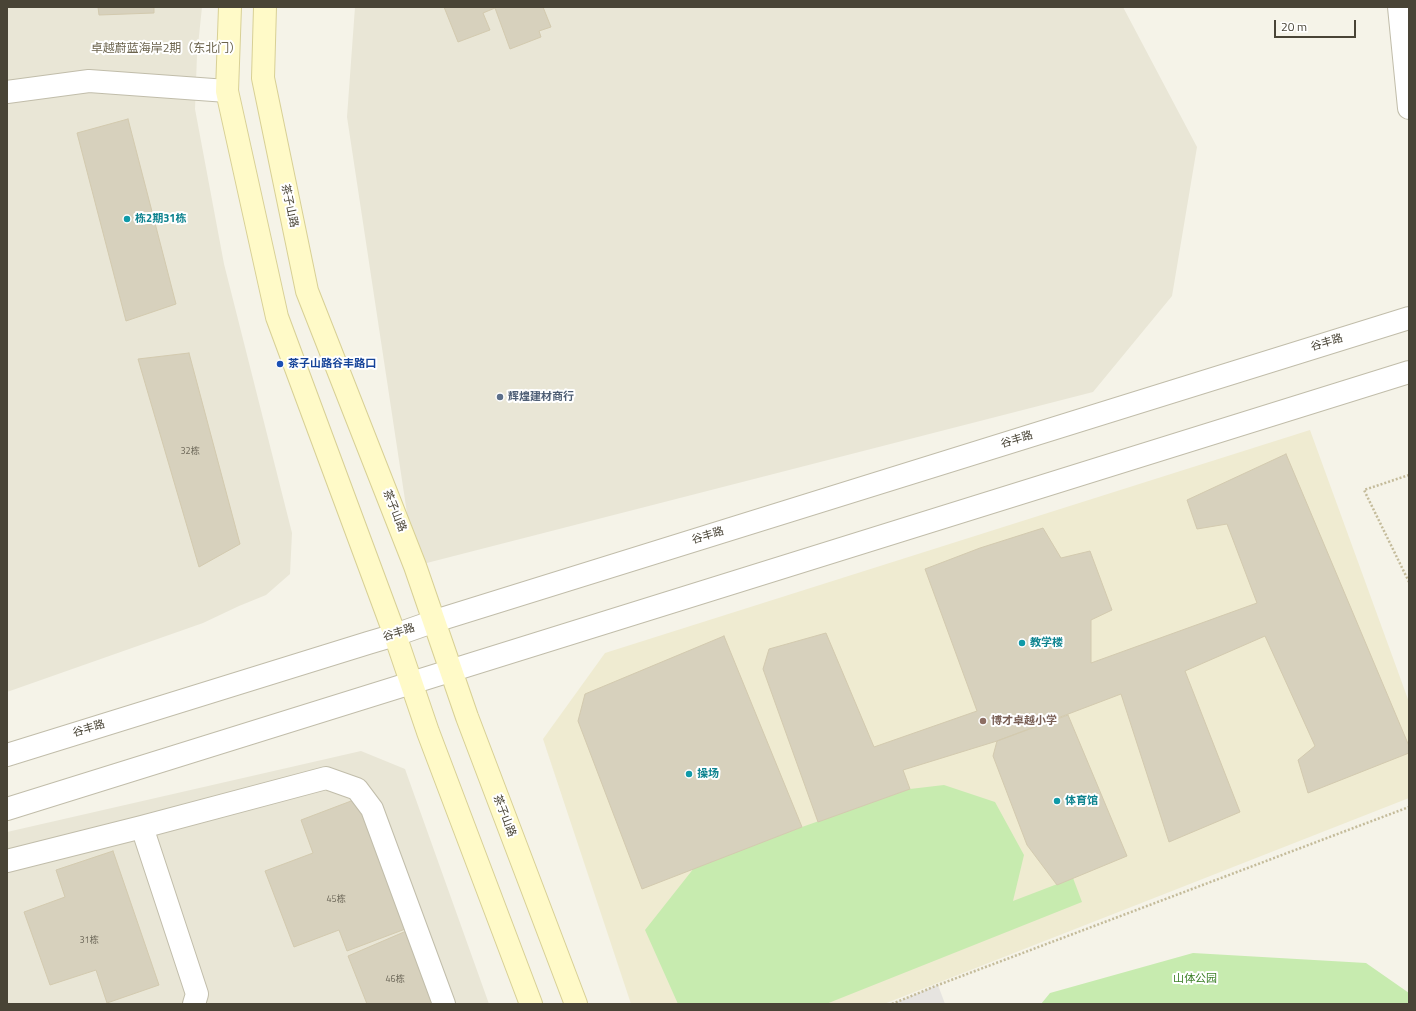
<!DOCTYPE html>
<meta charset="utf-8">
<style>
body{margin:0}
#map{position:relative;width:1416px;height:1011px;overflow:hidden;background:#f5f3e8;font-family:"Titillium Web",sans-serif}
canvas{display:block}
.frame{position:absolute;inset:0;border:8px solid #494436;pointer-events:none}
.scale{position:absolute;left:1274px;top:20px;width:82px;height:18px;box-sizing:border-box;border:2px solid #494436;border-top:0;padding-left:5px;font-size:12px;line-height:14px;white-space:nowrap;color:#494436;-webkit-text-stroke:3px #fff;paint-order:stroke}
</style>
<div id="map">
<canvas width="1416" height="1011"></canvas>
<div class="frame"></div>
<div class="scale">20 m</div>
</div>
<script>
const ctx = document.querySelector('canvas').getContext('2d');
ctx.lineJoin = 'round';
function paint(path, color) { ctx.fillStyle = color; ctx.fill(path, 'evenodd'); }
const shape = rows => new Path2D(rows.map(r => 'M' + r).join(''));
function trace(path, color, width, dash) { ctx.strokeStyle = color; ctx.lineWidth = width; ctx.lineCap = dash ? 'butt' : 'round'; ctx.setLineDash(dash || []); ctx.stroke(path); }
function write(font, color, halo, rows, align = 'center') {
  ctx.font = font + ' "Titillium Web","Noto Sans SC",sans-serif'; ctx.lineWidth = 4; ctx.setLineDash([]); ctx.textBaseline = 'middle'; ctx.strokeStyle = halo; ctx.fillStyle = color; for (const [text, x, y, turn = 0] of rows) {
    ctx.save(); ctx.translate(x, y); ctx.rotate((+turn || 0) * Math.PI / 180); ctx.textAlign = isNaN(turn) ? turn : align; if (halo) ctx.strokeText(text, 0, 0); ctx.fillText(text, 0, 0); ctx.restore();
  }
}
const residential = shape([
 [7,7,202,7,197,55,195,109,224,264,292,533,290,574,266,595,239,606,203,623,7,692],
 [355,7,1123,7,1197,147,1172,296,1093,392,415,566,347,117],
 [361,751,405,769,489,1004,7,1004,7,832]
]);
const education = shape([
 [1310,430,1409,702,1409,798,884,1004,631,1004,543,739,605,653]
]);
const green = shape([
 [944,785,995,802,1024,855,1013,901,1073,878,1082,902,826,1004,678,1004,645,930,694,868,802,827,910,789],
 [1193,953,1366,963,1409,993,1409,1004,1041,1004,1050,993]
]);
const parking = shape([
 [938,985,945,1004,892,1004]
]);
const building = shape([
 [98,7,154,7,154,13,99,15,98,7],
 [444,7,543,7,551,27,539,31,541,37,510,49,495,8,483,13,490,30,458,42,444,7],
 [128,119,176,304,126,321,77,133,128,119],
 [189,353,240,544,199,567,138,359,189,353],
 [1286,454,1409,746,1409,753,1308,793,1298,760,1315,746,1265,636,1185,671,1240,812,1169,842,1121,694,997,741,903,770,910,789,818,822,763,669,769,649,826,633,874,747,977,711,925,569,980,548,1043,528,1061,558,1090,551,1112,610,1091,620,1091,663,1257,603,1227,524,1197,529,1187,500,1286,454],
 [724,636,802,827,642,889,578,721,585,694,724,636],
 [1068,715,1127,856,1057,885,1027,845,993,756,997,741,1068,715],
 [359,798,408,928,347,951,339,930,294,947,265,871,313,853,301,820,359,798],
 [113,851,159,985,107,1003,96,970,50,985,24,912,65,897,56,870,113,851],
 [411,929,441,1004,367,1004,348,956,411,929]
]);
const path = shape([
 [1409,475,1364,490,1409,582],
 [892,1004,938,985,1409,807]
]);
const minor = shape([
 [1399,7,1409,108],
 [7,92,89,81,227,91],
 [142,827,197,994,194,1004],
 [7,861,142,827,326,778,357,789,372,809,444,1004]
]);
const tertiary = shape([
 [7,755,368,643,395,635,435,621,1409,318],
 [7,809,1409,372]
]);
const secondary = shape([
 [230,7,227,91,277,317,395,635,428,732,531,1004],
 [265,7,263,78,307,291,415,566,467,717,576,1004]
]);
const markers = [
 [127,219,4,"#0f9aa8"],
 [280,364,4,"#1a4fb4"],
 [500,397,4,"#5c6f8a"],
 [1022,643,4,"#0f9aa8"],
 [983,721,4,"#8d6e63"],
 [689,774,4,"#0f9aa8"],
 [1057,801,4,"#0f9aa8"]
];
const numberNames = [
 ["32栋",190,452],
 ["45栋",336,900],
 ["31栋",89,941],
 ["46栋",395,980]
];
const streetNames = [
 ["茶子山路",289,206,78],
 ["谷丰路",1327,343,-17],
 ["谷丰路",1017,440,-17],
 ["茶子山路",394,511,68],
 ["谷丰路",708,536,-17],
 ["谷丰路",399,633,-18],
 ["谷丰路",89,729,-17],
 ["茶子山路",504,816,69]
];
const cultureNames = [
 ["栋2期31栋",135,219],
 ["教学楼",1030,643],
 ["操场",697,774],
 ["体育馆",1065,801]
];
const transitNames = [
 ["茶子山路谷丰路口",288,364]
];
const serviceNames = [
 ["辉煌建材商行",508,397]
];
const educationNames = [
 ["博才卓越小学",991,721]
];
const parkNames = [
 ["山体公园",1195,979]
];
const neighbourhoodNames = [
 ["卓越蔚蓝海岸2期（东北门）",166,49]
];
paint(residential, '#e9e6d6');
paint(education, '#efebd1');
paint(green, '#c7ebaf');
paint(parking, '#e6e4e0');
paint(building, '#d7d1bd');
trace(building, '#d3caaf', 1);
trace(minor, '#c1bdaa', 24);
trace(tertiary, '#c1bdaa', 24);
trace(secondary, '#d8d095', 24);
trace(path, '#c4bb9a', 2.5, [2, 2]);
trace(minor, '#fff', 22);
trace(tertiary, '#fff', 22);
trace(secondary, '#fffac8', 22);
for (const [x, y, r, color] of markers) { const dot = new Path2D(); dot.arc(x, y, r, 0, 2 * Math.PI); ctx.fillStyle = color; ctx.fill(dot); trace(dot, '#fff', 1.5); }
write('9px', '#6c6758', null, numberNames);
write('11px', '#494436', '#fff', streetNames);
write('bold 11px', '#0d838f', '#fff', cultureNames, 'left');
write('bold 11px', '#164399', '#fff', transitNames, 'left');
write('bold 11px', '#4e5e75', '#fff', serviceNames, 'left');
write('bold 11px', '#785e54', '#fff', educationNames, 'left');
write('11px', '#3a7f25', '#fff', parkNames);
write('12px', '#6c644d', '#fff', neighbourhoodNames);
</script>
